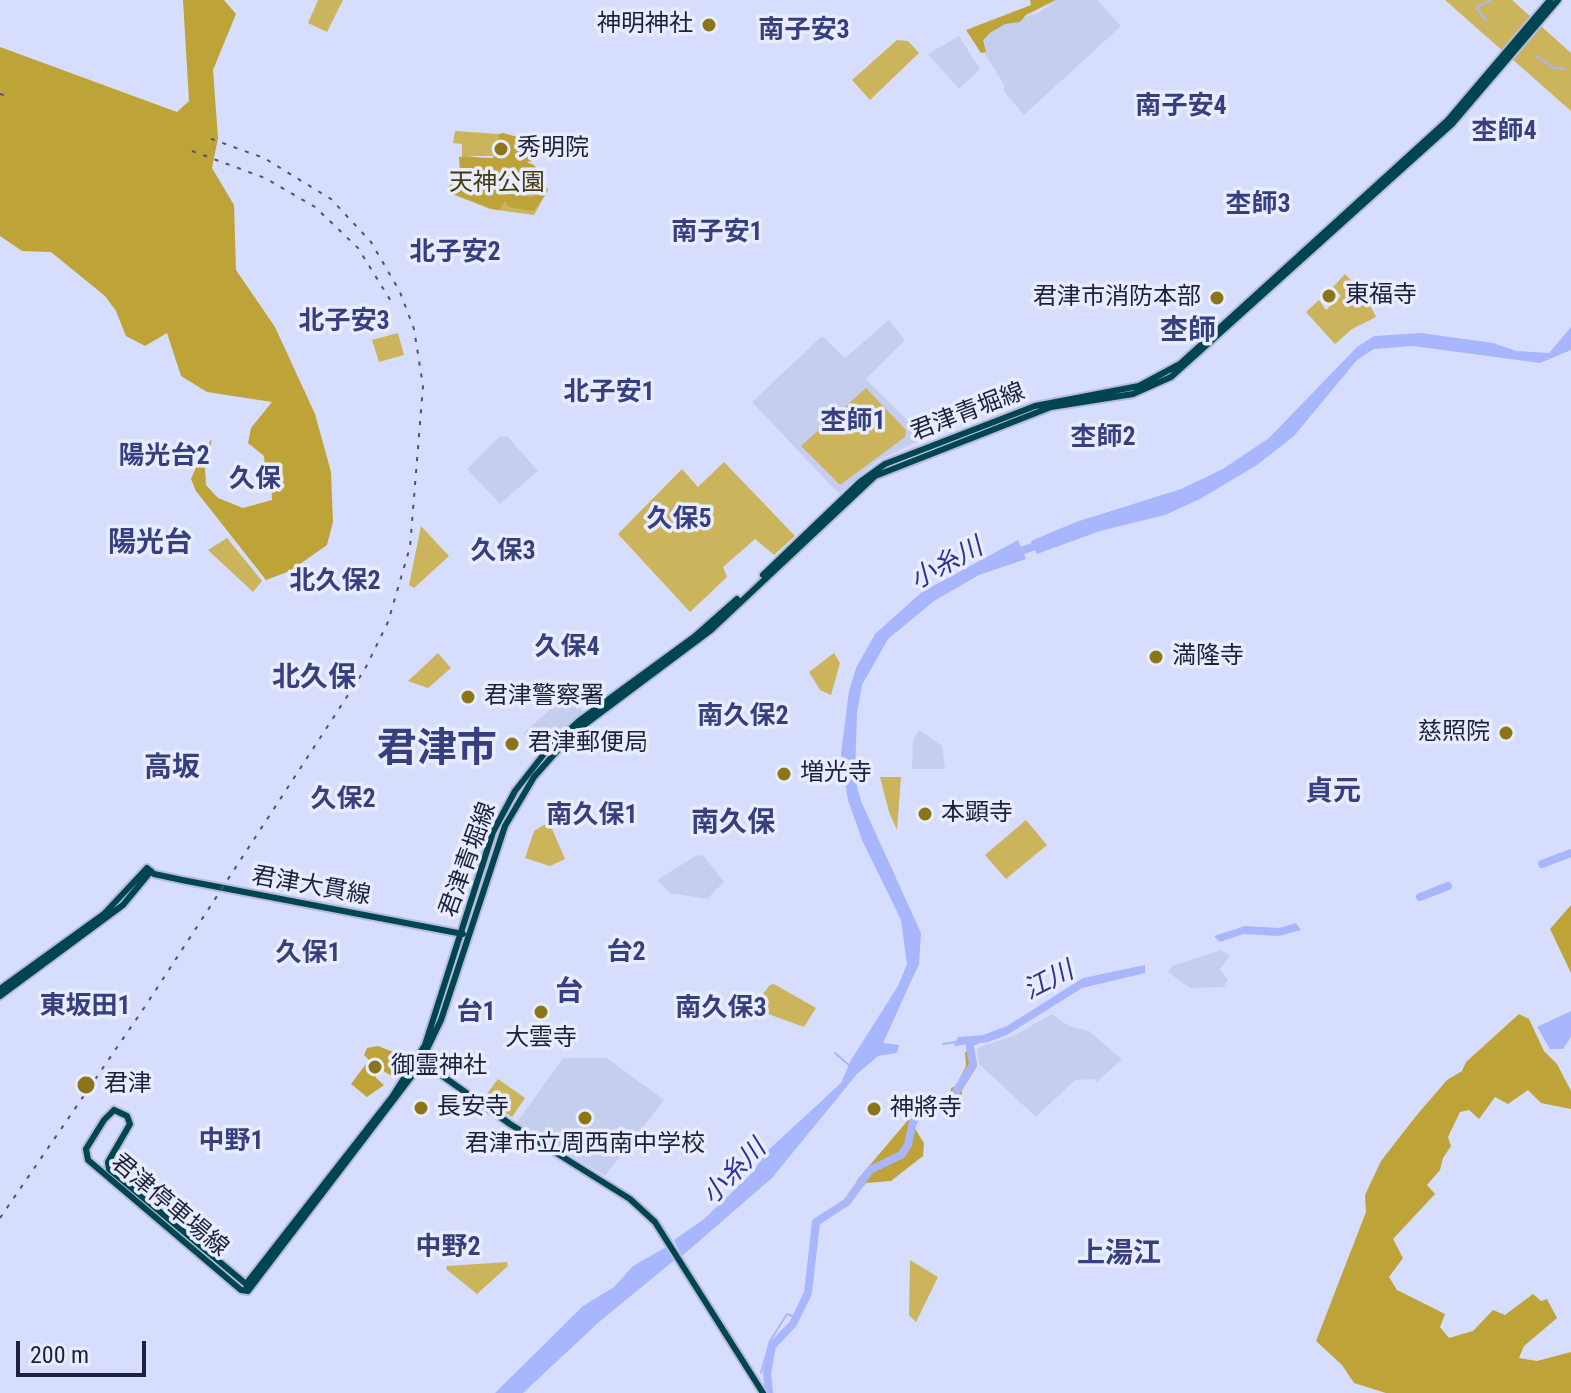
<!DOCTYPE html>
<meta charset="utf-8">
<style>
body{margin:0}
#map{position:relative;width:1571px;height:1393px;overflow:hidden;background:#d7defd;font-family:"Roboto Condensed",sans-serif}
canvas{display:block}
.scale{position:absolute;left:16px;top:1341px;width:130px;height:36px;box-sizing:border-box;border:4px solid #1d213e;border-top:0;padding-left:10px;font-size:24px;line-height:28px;white-space:nowrap;color:#1d213e;-webkit-text-stroke:6px #e8ecfc;paint-order:stroke}
</style>
<div id="map">
<canvas width="1571" height="1393"></canvas>
<div class="scale">200 m</div>
</div>
<script>
const ctx = document.querySelector('canvas').getContext('2d');
ctx.lineJoin = 'round';
function paint(path, color) { ctx.fillStyle = color; ctx.fill(path, 'evenodd'); }
const shape = rows => new Path2D(rows.map(r => 'M' + r).join(''));
function trace(path, color, width, dash) { ctx.strokeStyle = color; ctx.lineWidth = width; ctx.lineCap = dash ? 'butt' : 'round'; ctx.setLineDash(dash || []); ctx.stroke(path); }
function write(font, color, halo, rows, align = 'center') {
  ctx.font = font + ' "Roboto Condensed","Noto Sans JP",sans-serif'; ctx.lineWidth = 7; ctx.setLineDash([]); ctx.textBaseline = 'middle'; ctx.strokeStyle = halo; ctx.fillStyle = color; for (const [text, x, y, turn = 0] of rows) {
    ctx.save(); ctx.translate(x, y); ctx.rotate((+turn || 0) * Math.PI / 180); ctx.textAlign = isNaN(turn) ? turn : align; if (halo) ctx.strokeText(text, 0, 0); ctx.fillText(text, 0, 0); ctx.restore();
  }
}
const built = shape([
 [1057,0,1097,0,1121,26,1024,115,1003,90,1005,86,983,51,981,39,996,26,1038,13],
 [959,36,980,69,959,89,928,54],
 [889,320,905,340,866,379,925,438,877,461,839,494,752,402,822,336,845,358],
 [507,436,538,471,500,504,467,469,499,437],
 [568,694,584,712,541,749,523,733],
 [919,730,942,746,945,769,912,769,913,740],
 [697,855,704,856,724,882,707,899,670,893,657,880],
 [1221,950,1230,956,1220,969,1228,980,1224,987,1190,988,1168,972,1172,966],
 [1052,1014,1069,1026,1089,1031,1122,1059,1097,1082,1093,1079,1075,1080,1036,1117,979,1064,977,1048,1013,1036],
 [563,1058,607,1058,664,1100,605,1176,517,1122]
]);
const green = shape([
 [318,0,343,0,327,32,308,23],
 [1445,0,1512,0,1571,53,1571,111],
 [897,40,908,41,919,53,870,100,852,80],
 [455,131,499,134,493,156,469,156,535,166,548,190,534,215,490,209,449,193,451,171,459,171,462,155,462,144,453,143],
 [1345,274,1365,295,1376,317,1352,329,1335,344,1306,312,1319,300,1326,310,1341,296,1333,287],
 [398,333,404,355,379,362,372,340],
 [866,388,906,430,905,437,840,485,801,446],
 [724,462,795,536,774,555,755,539,723,567,727,577,690,612,618,534,682,469,698,487],
 [421,526,449,556,414,588,409,585],
 [227,538,262,581,253,592,208,550],
 [438,653,451,668,428,688,408,681],
 [834,653,840,663,831,695,820,690,809,672],
 [880,777,901,777,897,830,889,812],
 [1026,820,1047,845,1006,879,985,855],
 [549,822,565,859,550,866,525,858,534,831],
 [774,984,816,1008,804,1027,752,1008,770,985],
 [498,1079,525,1098,512,1117,483,1099],
 [910,1260,938,1277,916,1322,909,1315],
 [507,1262,508,1266,477,1294,446,1269,447,1266]
]);
const forest = shape([
 [183,0,224,0,236,14,213,70,218,138,212,168,234,205,236,270,275,327,315,414,331,472,333,522,327,545,290,571,266,580,196,491,191,479,204,449,212,439,205,469,206,485,218,498,243,508,272,500,271,469,265,468,264,456,248,443,251,428,272,402,207,392,181,376,167,333,145,346,126,336,116,311,105,296,51,252,22,251,0,236,0,47,177,112,189,101],
 [1030,0,1056,0,1026,15,1020,22,1005,24,990,33,983,40,986,52,981,53,966,30,1031,5],
 [503,133,529,140,532,161,527,162,534,165,540,176,535,180,517,179,510,194,532,197,536,195,537,181,541,180,548,190,534,211,509,207,505,201,499,210,493,209,454,194,455,188,471,186,469,172,460,172,459,157,493,158,499,134],
 [1571,905,1571,973,1550,929],
 [1519,1014,1529,1019,1544,1051,1557,1064,1571,1091,1571,1109,1541,1103,1528,1090,1508,1104,1495,1097,1479,1119,1469,1110,1460,1112,1448,1137,1451,1146,1443,1158,1440,1170,1427,1185,1435,1194,1393,1239,1403,1258,1389,1277,1397,1290,1445,1314,1440,1327,1449,1338,1473,1331,1493,1310,1505,1315,1533,1294,1541,1301,1547,1299,1557,1318,1524,1346,1519,1358,1537,1361,1571,1352,1571,1393,1386,1393,1354,1383,1342,1365,1316,1341,1366,1212,1365,1195,1381,1161,1416,1116,1447,1080,1462,1071,1466,1062],
 [378,1046,406,1057,393,1068,392,1076,371,1064,377,1072,376,1078,384,1085,367,1097,351,1084,369,1060,364,1055,367,1048],
 [971,1050,977,1066,962,1090,961,1101,949,1106,930,1104,951,1098,951,1088,956,1086,966,1066,965,1052],
 [909,1119,924,1143,923,1156,891,1181,866,1183,853,1199,848,1199,858,1179]
]);
const water = shape([
 [1571,327,1571,350,1540,363,1413,346,1374,349,1357,360,1294,436,1257,465,1200,499,1165,515,1100,531,1037,554,1031,541,1076,522,1181,489,1223,469,1269,438,1357,347,1374,336,1421,333,1493,343,1516,351,1549,353],
 [1018,540,1026,559,979,575,934,601,888,639,862,685,857,713,855,775,844,778,841,754,849,691,856,668,875,634,922,592],
 [855,779,861,801,921,933,919,964,883,1043,899,1045,897,1053,878,1056,857,1074,772,1178,682,1256,674,1240,704,1219,753,1172,765,1153,841,1083,851,1060,898,986,907,964,901,920,862,840,848,800,845,782],
 [1296,923,1301,930,1279,936,1243,934,1220,942,1214,936,1245,926,1279,928],
 [1145,965,1145,973,1082,988,1007,1035,988,1042,954,1046,958,1037,983,1035,1007,1026,1083,978],
 [1571,1011,1571,1037,1563,1049,1550,1049,1537,1027],
 [668,1246,677,1258,599,1322,523,1393,495,1393,583,1306,614,1287,633,1266]
]);
const stream = shape([
 [1486,21,1476,7,1491,0],
 [1537,56,1552,67,1564,69],
 [943,1044,956,1042],
 [835,1053,850,1066],
 [761,1373,770,1341,787,1314,797,1318]
]);
const river = shape([
 [1015,553,1044,543],
 [1542,864,1571,853],
 [1420,897,1448,886],
 [769,1393,767,1373,772,1346,793,1324,808,1293,816,1222,847,1202,870,1170,901,1155,908,1145,913,1122,926,1104,942,1104,953,1097,973,1064,969,1041,975,1041]
]);
const major = shape([
 [763,575,860,482,885,464,1035,406,1139,386,1180,364,1448,120,1550,0],
 [0,989,104,914,147,868,154,874,182,880,463,934],
 [0,996,123,905,151,871],
 [420,1060,510,1124,630,1199,655,1222,763,1393],
 [114,1110,127,1116,130,1124,108,1162,109,1169,246,1284,248,1291,241,1290,88,1160,86,1149,104,1120,114,1110],
 [246,1284,392,1097,425,1045,493,832,515,791,544,754,579,721,694,637,737,599],
 [248,1291,418,1068,441,1020,505,826,534,777,572,734,711,630,875,476,1051,407,1133,394,1171,377,1452,124,1558,0]
]);
const rail = shape([
 [0,94,7,96],
 [192,151,265,178,315,207,358,248,394,306],
 [0,1218,144,1008,365,669,388,622,410,547,423,386,414,329,400,292,371,242,331,199,264,158,206,137]
]);
const markers = [
 [709,25,8,"#8b7519"],
 [501,149,8,"#8b7519"],
 [1329,296,8,"#8b7519"],
 [1217,298,8,"#8b7519"],
 [1156,657,8,"#8b7519"],
 [468,697,8,"#8b7519"],
 [1506,733,8,"#8b7519"],
 [512,744,8,"#8b7519"],
 [784,774,8,"#8b7519"],
 [925,814,8,"#8b7519"],
 [541,1012,8,"#8b7519"],
 [375,1067,8,"#8b7519"],
 [86,1085,10,"#8b7519"],
 [421,1108,8,"#8b7519"],
 [874,1109,8,"#8b7519"],
 [585,1118,8,"#8b7519"]
];
const poiNames = [
 ["神明神社",693,25,"right"],
 ["秀明院",517,149],
 ["東福寺",1345,296],
 ["君津市消防本部",1201,298,"right"],
 ["満隆寺",1172,657],
 ["君津警察署",484,697],
 ["慈照院",1490,733,"right"],
 ["君津郵便局",528,744],
 ["増光寺",800,774],
 ["本顕寺",941,814],
 ["大雲寺",541,1039,"center"],
 ["御霊神社",391,1067],
 ["君津",104,1085],
 ["長安寺",437,1108],
 ["神將寺",890,1109],
 ["君津市立周西南中学校",585,1145,"center"]
];
const parkNames = [
 ["天神公園",497,184]
];
const streetNames = [
 ["君津青堀線",968,413,-21],
 ["君津青堀線",469,860,-70],
 ["君津大貫線",311,887,10],
 ["君津停車場線",169,1206,40]
];
const neighbourhoodNames = [
 ["南子安3",804,31],
 ["南子安4",1181,107],
 ["杢師4",1504,132],
 ["杢師3",1258,205],
 ["南子安1",717,233],
 ["北子安2",455,253],
 ["北子安3",344,322],
 ["北子安1",609,393],
 ["杢師1",853,422],
 ["杢師2",1103,438],
 ["陽光台2",164,457],
 ["久保",255,480],
 ["久保5",679,520],
 ["久保3",503,552],
 ["北久保2",335,582],
 ["久保4",567,648],
 ["南久保2",743,717],
 ["久保2",343,800],
 ["南久保1",592,816],
 ["台2",626,953],
 ["久保1",308,954],
 ["東坂田1",85,1007],
 ["南久保3",721,1009],
 ["台1",476,1013],
 ["中野1",231,1142],
 ["中野2",448,1248]
];
const waterNames = [
 ["小糸川",947,565,-29],
 ["江川",1049,982,-27],
 ["小糸川",735,1173,-46]
];
const quarterNames = [
 ["杢師",1188,332],
 ["陽光台",150,544],
 ["北久保",314,679],
 ["高坂",172,769],
 ["貞元",1333,793],
 ["南久保",733,824],
 ["台",569,993],
 ["上湯江",1119,1255]
];
const townNames = [
 ["君津市",437,751]
];
paint(built, '#c6cef0');
paint(green, '#cbb45c');
paint(forest, '#bea339');
paint(water, '#a8b6fd');
trace(stream, '#a8b6fd', 2);
trace(river, '#a8b6fd', 8);
trace(major, '#b6bcdb', 10);
trace(major, '#004551', 6);
trace(rail, '#4e5370', 2, [4, 8]);
for (const [x, y, r, color] of markers) { const dot = new Path2D(); dot.arc(x, y, r, 0, 2 * Math.PI); ctx.fillStyle = color; ctx.fill(dot); trace(dot, '#e8ecfc', 3); }
write('24px', '#1d213e', '#e8ecfc', poiNames, 'left');
write('24px', '#453a0d', '#e8ecfc', parkNames);
write('24px', '#1d213e', '#e8ecfc', streetNames);
write('bold 26px', '#373f7f', '#e8ecfc', neighbourhoodNames);
write('italic 26px', '#2e3092', '#e8ecfc', waterNames);
write('bold 28px', '#373f7f', '#e8ecfc', quarterNames);
write('bold 40px', '#373f7f', '#e8ecfc', townNames);
</script>
